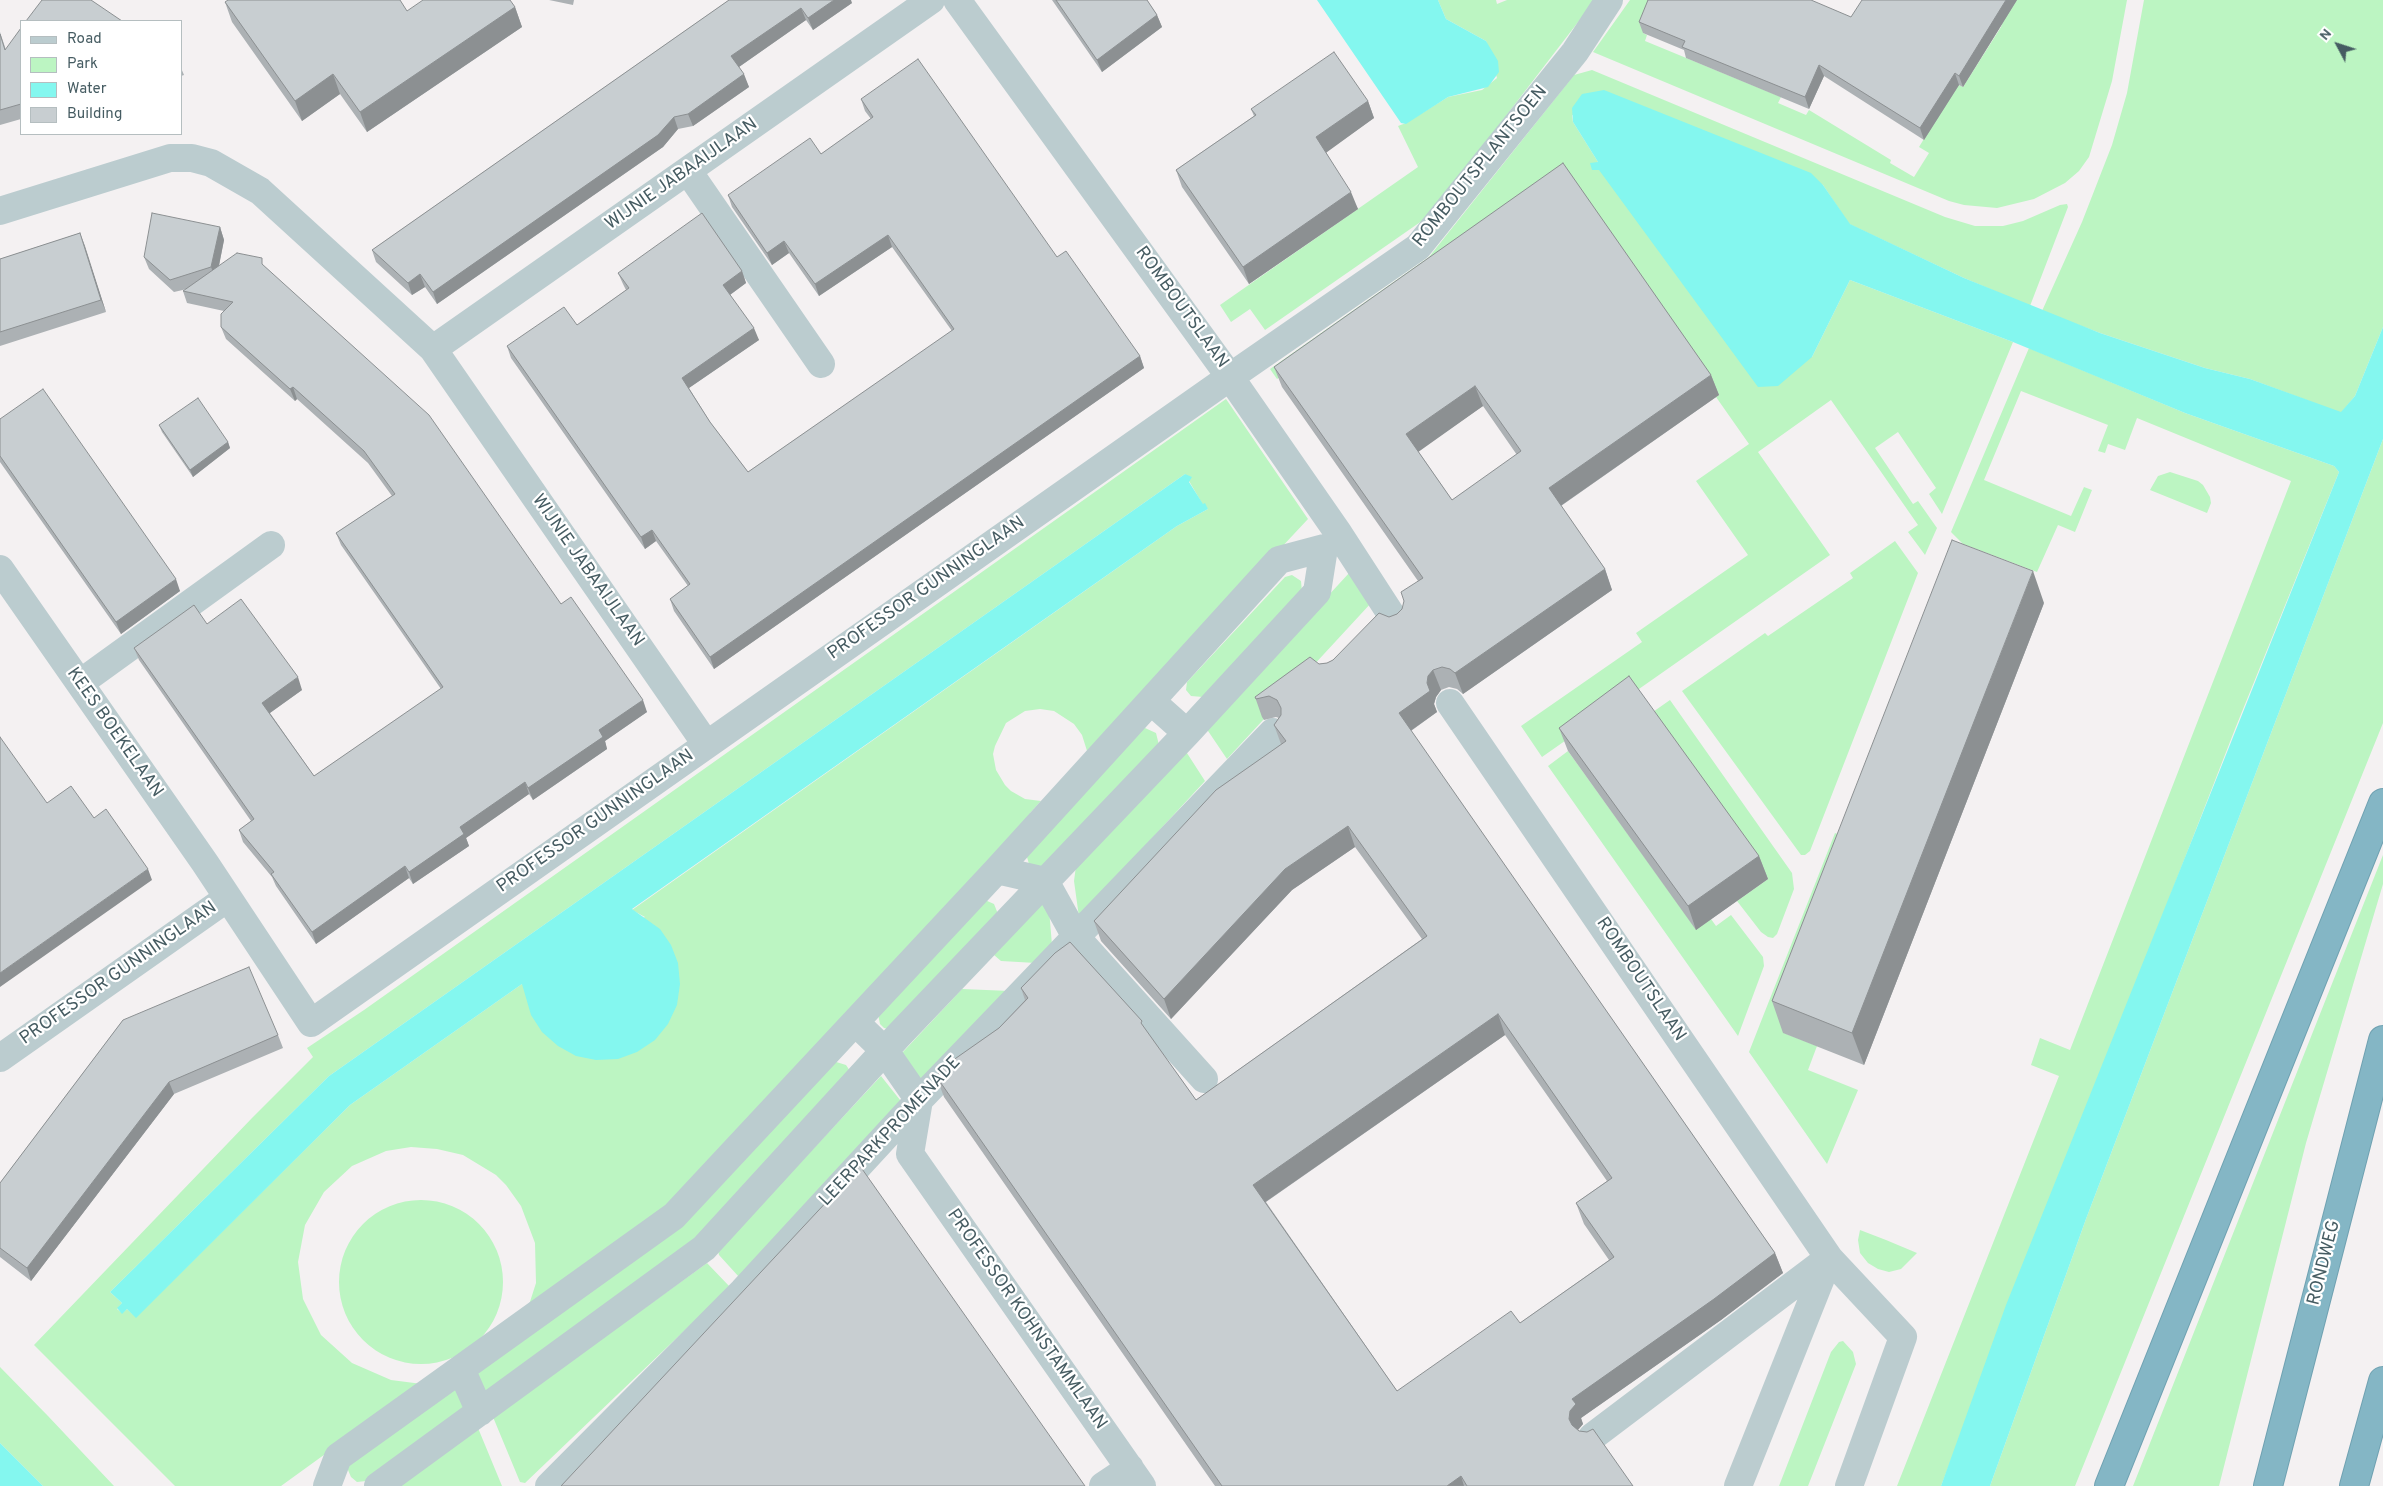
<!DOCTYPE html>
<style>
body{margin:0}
#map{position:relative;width:2383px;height:1486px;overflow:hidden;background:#f4f1f2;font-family:Overpass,sans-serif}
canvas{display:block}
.legend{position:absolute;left:20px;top:20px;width:162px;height:115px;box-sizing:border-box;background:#fff;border:1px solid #b5bec0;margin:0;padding:6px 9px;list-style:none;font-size:15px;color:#465c62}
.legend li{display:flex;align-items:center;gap:10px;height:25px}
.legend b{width:25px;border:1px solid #b5bec0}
.north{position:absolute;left:2313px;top:20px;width:50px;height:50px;-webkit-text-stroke:4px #fff;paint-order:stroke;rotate:310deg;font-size:14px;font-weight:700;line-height:20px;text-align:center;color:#465c62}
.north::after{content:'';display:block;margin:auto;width:18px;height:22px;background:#465c62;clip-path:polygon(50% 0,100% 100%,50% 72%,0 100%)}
</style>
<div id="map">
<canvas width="2383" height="1486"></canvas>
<ul class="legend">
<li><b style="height:6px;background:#bbcccf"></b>Road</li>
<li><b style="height:14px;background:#bcf5c2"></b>Park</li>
<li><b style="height:14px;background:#84f7ef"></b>Water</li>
<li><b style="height:14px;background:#c8ced1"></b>Building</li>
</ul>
<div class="north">N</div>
</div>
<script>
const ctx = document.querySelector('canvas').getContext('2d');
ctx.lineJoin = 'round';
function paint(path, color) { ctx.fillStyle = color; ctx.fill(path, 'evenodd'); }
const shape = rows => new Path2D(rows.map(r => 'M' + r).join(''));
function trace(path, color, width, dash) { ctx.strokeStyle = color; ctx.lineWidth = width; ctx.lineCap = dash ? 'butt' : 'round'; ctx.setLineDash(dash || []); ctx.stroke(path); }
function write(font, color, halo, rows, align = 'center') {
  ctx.font = font + ' Overpass,sans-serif'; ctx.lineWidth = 4.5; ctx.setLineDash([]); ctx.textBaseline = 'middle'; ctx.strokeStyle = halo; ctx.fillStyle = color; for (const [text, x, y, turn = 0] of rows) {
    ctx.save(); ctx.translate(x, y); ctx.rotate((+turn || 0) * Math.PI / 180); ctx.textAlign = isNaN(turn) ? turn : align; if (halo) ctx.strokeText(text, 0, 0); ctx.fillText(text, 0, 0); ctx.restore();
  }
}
const green = shape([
 [1438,0,1496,0,1497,4,1507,0,1595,0,1429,216,1265,330,1250,309,1231,322,1220,305,1418,167,1398,126,1406,123,1448,97,1482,90,1497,78,1486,41,1446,19],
 [1630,0,1657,0,1643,33,1647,35,1645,41,1781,97,1778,103,1806,115,1809,110,1891,160,1890,163,1914,177,1929,153,1919,147,1957,84,1963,87,2001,27,2009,0,2127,0,2112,81,2089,157,2079,171,2065,183,2034,199,1997,208,1964,205,1949,201,1593,52],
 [2144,0,2383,0,2383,327,2355,396,2341,413,2250,379,2205,368,2100,333,2042,311,2082,222,2112,145,2127,93],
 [1592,70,1945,217,1975,226,2003,226,2023,221,2060,205,2067,204,2068,207,2030,306,1964,278,1849,224,1823,185,1572,115,1573,122,1598,162,1592,170,1599,169,1812,357,1850,280,2013,342,1942,514,1929,494,1936,488,1898,432,1875,448,1913,504,1918,501,1937,528,1925,555,1908,532,1918,525,1831,400,1758,452,1830,555,1542,757,1521,726,1642,642,1636,633,1748,555,1696,481,1749,444,1716,397,1719,395,1297,366,1277,379,1270,369,1429,257,1574,75],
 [2029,348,2185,413,2334,466,2339,472,2235,729,1941,1486,1897,1486,2059,1076,2031,1065,2040,1038,2070,1050,2291,481,2137,418,2125,450,2108,444,2105,453,2098,451,2108,425,2021,391,1984,480,2071,516,2084,487,2092,490,2075,532,2058,525,2037,572,1963,544,1951,532],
 [1226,399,1308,519,1088,754,1082,735,1074,724,1054,711,1040,709,1025,711,1006,723,995,746,993,754,996,770,1005,785,1011,791,1025,799,1041,801,1030,813,1032,816,665,1209,528,1308,536,1283,535,1243,521,1206,506,1185,496,1175,463,1155,437,1149,411,1147,386,1151,352,1166,324,1192,305,1225,298,1262,303,1299,321,1335,352,1363,391,1380,422,1384,281,1486,175,1486,34,1345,252,1118,313,1057,307,1048,364,1010],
 [1185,474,1203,505,1208,509,1177,526,632,910,645,917,522,984,350,1105,136,1317,127,1309,122,1313,117,1309,122,1303,110,1292,329,1076],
 [2383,439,2383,723,2075,1486,1990,1486,2086,1219],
 [2170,472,2198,481,2203,485,2210,497,2211,503,2207,513,2150,490,2158,476],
 [1895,541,1918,573,1810,851,1805,855,1801,855,1682,691,1765,633,1768,636,1853,578,1850,573],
 [1350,572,1372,602,1227,759,1206,728],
 [1292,575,1301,581,1302,592,1203,697,1191,696,1186,690,1187,682,1285,577],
 [1670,700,1792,873,1794,889,1777,934,1773,938,1768,937,1761,932,1737,901,1768,879,1650,714],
 [1145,728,1156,733,1159,745,1045,867,1029,864,1027,857,1142,729],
 [1185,750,1205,781,1079,917,1074,881,1076,866],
 [1568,751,1696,929,1711,919,1716,926,1731,915,1763,957,1764,966,1738,1036,1548,766],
 [1835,833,1859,842,1784,1033,1817,1046,1808,1070,1858,1090,1827,1164,1749,1052],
 [2383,855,2383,884,2306,1143,2219,1486,2133,1486],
 [985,900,994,904,998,914,889,1029,884,1028,880,1024,878,1014],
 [1045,900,1049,909,1052,945,1036,963,1001,961,994,955],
 [962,989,1010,991,923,1083,902,1053],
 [833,1061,846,1065,850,1071,699,1239,484,1396,475,1373],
 [881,1076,904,1105,739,1277,719,1255,718,1251],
 '339 1282a82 82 0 1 1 164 0a82 82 0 1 1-164 0Z',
 [1860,1230,1886,1240,1917,1253,1901,1269,1889,1272,1878,1269,1868,1263,1860,1253,1858,1240],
 [707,1263,730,1287,525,1483,520,1482,493,1417],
 [1843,1341,1853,1352,1856,1364,1808,1486,1779,1486,1831,1352,1839,1342],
 [0,1367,48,1416,114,1486,43,1486,0,1443],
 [460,1384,470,1406,366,1481,357,1482,351,1477,348,1470,348,1464],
 [478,1428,502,1486,397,1486]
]);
const water = shape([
 [1317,0,1438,0,1446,19,1486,41,1498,61,1499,72,1488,87,1448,97,1406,124,1401,123],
 [1604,90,1811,173,1823,185,1850,224,1964,278,2100,333,2205,368,2250,379,2341,412,2355,396,2383,327,2383,439,2086,1219,1990,1486,1941,1486,2006,1305,2339,472,2334,466,2185,413,2013,342,1850,280,1812,357,1778,386,1758,387,1599,170,1592,170,1590,163,1598,162,1573,122,1572,108,1582,94],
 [1185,474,1192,477,1189,482,1203,504,1205,503,1208,509,1177,526,632,909,660,929,671,945,678,963,680,984,677,1005,668,1024,655,1040,637,1052,618,1059,596,1060,576,1056,558,1046,542,1032,531,1015,522,984,350,1105,136,1318,127,1309,122,1314,117,1308,122,1303,110,1292,329,1076],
 [0,1443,43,1486,0,1486]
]);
const minor = shape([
 [957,0,1230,377,1339,534,1396,622],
 [688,171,821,364],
 [0,211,170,158,192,158,211,163,260,191,433,349,706,744],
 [433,349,931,0],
 [0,569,205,863,311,1023,1230,377,1418,247,1575,52,1609,0],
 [80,683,271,545],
 [1151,701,1187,733],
 [1450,703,1829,1258,1903,1337,1849,1486],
 [997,870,1045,881,1076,937,1204,1079],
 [856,1023,885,1051,919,1100,910,1154,1142,1486],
 [0,1058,226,899],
 [461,1369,480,1412],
 [1592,1437,1829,1258],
 [327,1486,338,1457,674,1216,997,870,1279,560,1324,548,1317,592,1187,733,898,1036,704,1248,378,1486],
 [549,1486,743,1291,919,1100,1273,732],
 [1103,1486,1130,1468],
 [1738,1486,1829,1258]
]);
const highway = shape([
 [2109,1486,2383,803],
 [2268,1486,2383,1040],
 [2354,1486,2383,1381]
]);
const wall = shape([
 [549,0,574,0,573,5],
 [729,0,852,3,813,30,806,20,739,67,749,87,693,126,678,129,663,147,437,304,425,287,412,295,376,262,372,250],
 [1052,0,1147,0,1157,15,1162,27,1102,72],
 [2017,0,1963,87,1959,85,1924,140,1824,76,1809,109,1686,58,1684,50,1643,33,1639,22,1851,17],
 [225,2,407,11,515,7,522,27,367,132,340,94,302,121,232,22],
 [21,28,21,119,0,125,0,32,6,50],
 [181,68,184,75,181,76],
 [861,99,1057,257,1140,356,1144,368,714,669,674,611,670,599,688,586,656,541,645,549,511,358,507,346,577,325,626,290,623,284,618,273,742,271,746,283,730,295,759,340,689,388,710,422,748,472,952,331,892,247,819,296,789,253,772,265,732,207,728,195,821,154,871,119,865,111],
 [1368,101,1374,118,1326,152,1358,209,1249,284,1182,187,1176,170,1254,116,1251,109],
 [220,227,224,240,219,266,265,267,561,604,647,712,605,741,607,749,533,800,529,794,466,838,469,846,413,884,409,878,316,944,276,886,272,877,243,842,239,830,251,821,139,660,134,648,207,624,302,690,270,713,314,776,441,689,341,545,336,533,392,496,368,463,297,399,295,401,226,339,221,327,224,311,187,303,183,291,187,289,174,292,149,269,144,257],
 [80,233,106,312,0,346,0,259],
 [1274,367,1711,375,1719,395,1561,506,1605,569,1612,590,1463,694,1457,689,1449,687,1441,690,1436,697,1434,704,1437,712,1411,731,1775,1253,1783,1273,1721,1320,1581,1418,1583,1424,1578,1430,1633,1486,1215,1486,944,1097,936,1076,999,1028,1025,1000,1021,988,1145,1029,1196,1100,1422,939,1355,847,1292,890,1171,1019,1101,941,1094,921,1281,744,1274,725,1279,718,1276,717,1264,720,1262,717,1255,697,1319,664,1327,663,1333,660,1389,617,1397,614,1402,609,1418,581,1282,387],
 [1483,406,1517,455,1452,500,1418,451],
 [1505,1035,1607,1181,1576,1203,1584,1224,1609,1260,1520,1323,1397,1391,1266,1202],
 [0,419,180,591,121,634,0,462],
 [159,425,228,442,230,448,193,477,162,432],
 [2044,603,1864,1065,1783,1033,1772,1001],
 [1559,728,1759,856,1768,879,1696,930,1568,751],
 [123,1020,278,1035,283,1048,174,1094,31,1281,0,1257,0,1183]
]);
const shadedWall = shape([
 [834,0,851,0,852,3,813,30,808,18],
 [2006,0,2017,0,1963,87,1959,76],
 [515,7,522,27,367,132,360,112],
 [801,8,806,20,736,69,731,56],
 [1157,15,1162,27,1102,72,1097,60],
 [1819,65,1824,76,1809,109,1805,97],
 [1955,73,1959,85,1924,140,1920,128],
 [333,74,340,94,302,121,295,101],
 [744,74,749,87,693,126,688,114],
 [1368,101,1374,118,1323,155,1316,137],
 [674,117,678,129,663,147,437,304,433,292],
 [1351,192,1358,209,1249,284,1243,267],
 [220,227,224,240,216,280,211,267],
 [80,233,85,246,106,312,101,300],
 [888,235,892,247,819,296,815,284],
 [784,241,789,253,772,265,767,253],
 [742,271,746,283,727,297,723,285],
 [420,274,425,287,412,295,408,283],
 [754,328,759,340,686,390,682,378],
 [1140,356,1144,368,714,669,710,657],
 [1711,375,1719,395,1556,509,1549,488],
 [1475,386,1483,406,1414,455,1406,434],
 [293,387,297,399,295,401,290,389],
 [228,442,230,448,193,477,190,470],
 [652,530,656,541,645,549,641,537],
 [1605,569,1612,590,1463,694,1455,673],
 [2033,571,2044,603,1864,1065,1852,1033],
 [176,579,180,591,121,634,116,622],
 [1433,670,1441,690,1436,697,1434,704,1437,712,1406,734,1399,713,1427,683,1428,676],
 [298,677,302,690,267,715,262,703],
 [643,700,647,712,605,741,607,749,533,800,528,788,599,730],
 [525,782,529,794,466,838,469,846,413,884,409,872,460,827],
 [1348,826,1355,847,1292,890,1171,1019,1164,999,1285,869],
 [1759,856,1768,879,1696,930,1688,906],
 [405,866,409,878,316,944,312,932],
 [148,869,152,880,0,987,0,973],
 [1498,1014,1505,1035,1261,1205,1253,1185],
 [169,1082,174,1094,31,1281,27,1268],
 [1775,1253,1783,1273,1721,1320,1581,1418,1583,1424,1577,1431,1577,1439,1569,1419,1572,1399],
 [1461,1476,1464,1486,1447,1486]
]);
const building = shape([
 [42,0,91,0,122,21,26,21,42,0],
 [228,0,400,0,407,11,423,0,510,0,515,7,360,112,333,74,295,101,225,2,228,0],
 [729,0,834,0,808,18,801,8,731,56,744,74,688,114,674,117,658,135,433,292,420,274,408,283,372,250,729,0],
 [1056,0,1147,0,1157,15,1097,60,1056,0],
 [1648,0,1811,0,1851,17,1862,0,2006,0,1959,76,1955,73,1920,128,1819,65,1805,97,1682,47,1685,41,1639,22,1648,0],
 [21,28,21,104,0,110,0,34,5,50,21,28],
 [1334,52,1368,101,1316,137,1351,192,1243,267,1176,170,1256,115,1251,109,1334,52],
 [918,59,1057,257,1066,251,1140,356,710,657,670,599,690,584,652,530,641,537,507,346,564,307,577,325,629,288,618,273,702,213,742,271,723,285,754,328,682,378,710,422,748,472,954,329,888,235,815,284,784,241,767,253,728,195,810,138,821,154,873,117,861,99,918,59],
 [1563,163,1711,375,1549,488,1605,569,1455,673,1450,669,1442,667,1433,670,1428,676,1427,683,1430,691,1399,713,1775,1253,1714,1299,1572,1399,1576,1404,1570,1411,1569,1419,1572,1425,1579,1431,1587,1432,1593,1429,1633,1486,1467,1486,1461,1476,1447,1486,1222,1486,936,1076,949,1063,999,1028,1028,998,1021,988,1055,953,1070,942,1142,1021,1141,1023,1196,1100,1427,936,1348,826,1285,869,1164,999,1094,921,1216,790,1286,741,1274,725,1281,715,1281,708,1277,700,1269,696,1256,699,1255,697,1310,657,1319,664,1327,663,1333,660,1379,613,1389,617,1397,614,1402,609,1404,601,1401,592,1423,578,1274,367,1563,163],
 [1475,386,1521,451,1452,500,1406,434,1475,386],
 [1498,1014,1612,1178,1576,1203,1614,1257,1520,1323,1511,1311,1397,1391,1253,1185,1498,1014],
 [152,213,220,227,211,267,170,280,144,257,152,213],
 [80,233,101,300,0,332,0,259,80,233],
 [237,253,262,258,262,264,429,415,561,604,571,597,643,700,599,730,603,737,528,788,525,782,460,827,464,834,409,872,405,866,312,932,271,874,274,872,239,830,254,819,134,648,194,605,207,624,241,599,298,677,262,703,314,776,443,687,336,533,395,494,364,451,293,387,290,389,221,327,221,314,233,302,183,291,237,253],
 [43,389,176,579,116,622,0,456,0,419,43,389],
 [198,398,228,442,190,470,159,425,198,398],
 [1952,540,2033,571,1852,1033,1772,1001,1952,540],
 [1629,676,1759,856,1688,906,1559,728,1629,676],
 [0,737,47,803,71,786,94,818,106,809,148,869,0,973,0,737],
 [249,967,278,1035,169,1082,27,1268,0,1248,0,1183,123,1020,249,967],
 [860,1166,1085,1486,561,1486,860,1166]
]);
const streetNames = [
 ["ROMBOUTSPLANTSOEN",1481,167,-51],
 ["WIJNIE JABAAIJLAAN",682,175,-35],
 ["ROMBOUTSLAAN",1181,308,54],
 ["WIJNIE JABAAIJLAAN",587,571,55],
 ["PROFESSOR GUNNINGLAAN",927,589,-35],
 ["KEES BOEKELAAN",114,733,55],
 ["PROFESSOR GUNNINGLAAN",596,822,-35],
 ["PROFESSOR GUNNINGLAAN",119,974,-35],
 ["ROMBOUTSLAAN",1640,980,56],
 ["LEERPARKPROMENADE",891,1132,-47],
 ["RONDWEG",2325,1263,-76],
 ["PROFESSOR KOHNSTAMMLAAN",1026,1320,55]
];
paint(green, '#bcf5c2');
paint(water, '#84f7ef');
trace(highway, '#6fa1b1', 30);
trace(minor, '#bbcccf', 28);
trace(highway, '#84b6c5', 28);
paint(wall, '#acb1b4');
paint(shadedWall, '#8c9092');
paint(building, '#c8ced1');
trace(building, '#8c9092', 1);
write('18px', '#465c62', '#fff', streetNames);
</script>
